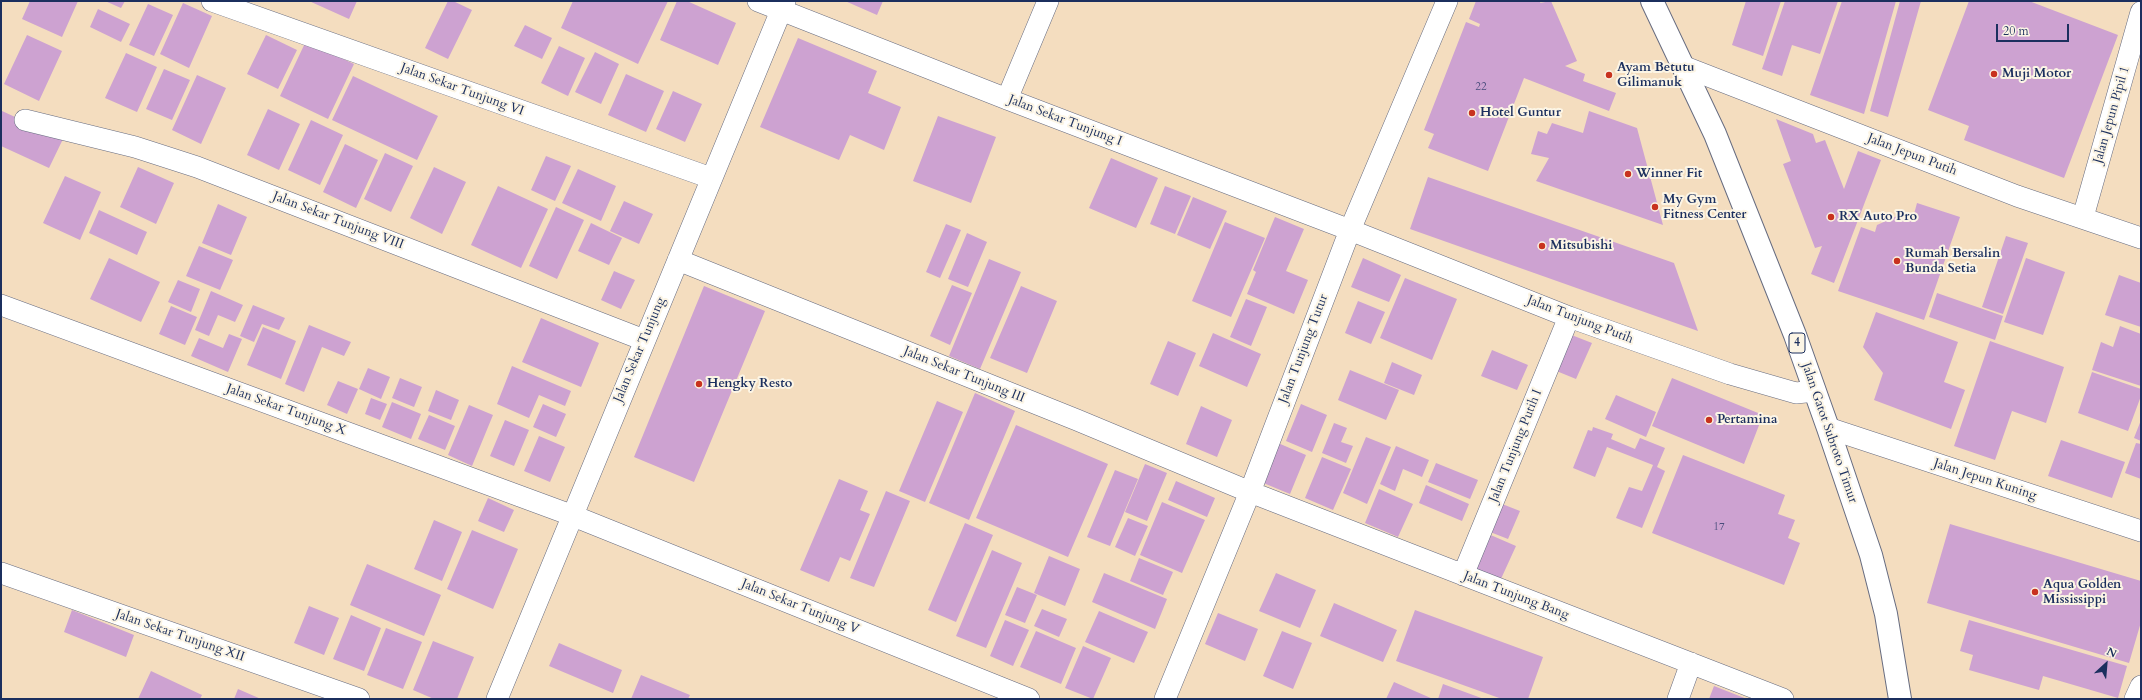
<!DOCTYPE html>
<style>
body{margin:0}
#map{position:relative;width:2142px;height:700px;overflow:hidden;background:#f4ddbf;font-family:Cardo,serif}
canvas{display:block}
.frame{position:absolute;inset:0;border:2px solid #1b2f5e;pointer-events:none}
.north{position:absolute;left:2086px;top:644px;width:40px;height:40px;-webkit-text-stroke:3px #fcf5e5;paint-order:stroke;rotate:26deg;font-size:11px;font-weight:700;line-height:16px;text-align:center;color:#1b2f5e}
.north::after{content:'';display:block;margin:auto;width:14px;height:18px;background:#1b2f5e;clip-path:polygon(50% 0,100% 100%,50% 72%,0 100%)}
.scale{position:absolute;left:1996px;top:24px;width:73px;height:18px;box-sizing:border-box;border:2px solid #1b2f5e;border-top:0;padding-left:5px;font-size:12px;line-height:14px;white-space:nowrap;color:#1b2f5e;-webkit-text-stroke:3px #fcf5e5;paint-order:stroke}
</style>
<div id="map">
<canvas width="2142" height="700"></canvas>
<div class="frame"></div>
<div class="north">N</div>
<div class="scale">20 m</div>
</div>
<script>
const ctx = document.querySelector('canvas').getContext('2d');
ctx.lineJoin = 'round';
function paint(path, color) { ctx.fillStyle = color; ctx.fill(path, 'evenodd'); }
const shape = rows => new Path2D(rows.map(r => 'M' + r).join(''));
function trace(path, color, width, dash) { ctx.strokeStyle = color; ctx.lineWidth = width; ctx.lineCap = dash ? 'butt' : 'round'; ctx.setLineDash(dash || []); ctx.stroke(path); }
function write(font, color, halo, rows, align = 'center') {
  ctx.font = font + ' Cardo,serif'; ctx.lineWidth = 4; ctx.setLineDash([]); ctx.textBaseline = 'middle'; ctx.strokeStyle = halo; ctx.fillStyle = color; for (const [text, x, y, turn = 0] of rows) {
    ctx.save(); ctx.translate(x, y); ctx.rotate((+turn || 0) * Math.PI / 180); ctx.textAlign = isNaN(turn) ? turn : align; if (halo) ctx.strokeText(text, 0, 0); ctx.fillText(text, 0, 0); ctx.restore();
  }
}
const building = shape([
 [30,1,78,1,62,37,22,19],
 [105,1,125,1,121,8],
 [309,1,357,1,349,19],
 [448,1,453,1,472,10,448,59,425,48],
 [573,1,668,1,638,64,561,28],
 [677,1,687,1,736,23,718,65,660,40],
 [845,1,883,1,877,15],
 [1476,1,1541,1,1540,3,1551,1,1577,61,1565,66,1585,74,1583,81,1616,93,1609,111,1524,78,1488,171,1428,148,1434,134,1424,130,1466,22,1479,27,1480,24,1469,19],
 [1746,1,1781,1,1763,56,1732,45],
 [1785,1,1838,1,1820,54,1792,45,1782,76,1762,69],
 [1842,1,1896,1,1864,114,1810,95],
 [1900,1,1921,1,1888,117,1870,111],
 [1969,1,2029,1,2118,35,2064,178,1964,140,1969,126,1928,110],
 [183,3,212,16,189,68,160,54],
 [148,4,173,15,154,56,129,45],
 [98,9,130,24,121,42,90,27],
 [525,25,552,38,542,59,514,46],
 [27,35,62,51,39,101,4,84],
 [266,35,297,50,278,89,247,74],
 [798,38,877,71,868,93,901,107,884,150,850,135,839,160,760,127],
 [306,41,354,64,328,119,280,96],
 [559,46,585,58,568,96,541,83],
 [595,52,619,64,601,104,575,92],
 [126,53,157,67,137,112,105,98],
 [164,69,190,80,172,120,146,109],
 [626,74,664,91,646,132,608,115],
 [197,75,226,88,201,144,172,130],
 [353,76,438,116,417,160,332,120],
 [673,91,702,104,685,142,656,129],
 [268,109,300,124,279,170,247,155],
 [2,111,63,139,49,168,1,146],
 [1589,111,1637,128,1663,225,1536,181,1549,158,1531,154,1538,131,1547,134,1552,123,1583,133],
 [938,116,996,137,971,203,913,181],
 [1776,119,1813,134,1816,143,1825,140,1844,189,1858,151,1881,160,1834,283,1811,274,1822,246,1815,248,1783,164,1791,161],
 [311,120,343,135,320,185,288,170],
 [345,144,378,160,356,208,323,192],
 [385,153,413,166,391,212,364,199],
 [546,156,571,166,555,201,531,190],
 [1111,158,1158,178,1136,228,1089,208],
 [138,167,174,183,156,224,120,207],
 [434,167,466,182,442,234,410,218],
 [578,169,616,186,601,221,562,203],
 [65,176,101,192,80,240,43,223],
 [1428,177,1674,263,1698,331,1410,229],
 [498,186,548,209,521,268,471,245],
 [1165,186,1191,196,1175,234,1150,224],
 [1193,197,1227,211,1210,249,1177,235],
 [624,201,653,214,639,244,610,231],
 [1917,203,1960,217,1924,320,1838,291,1861,227,1875,232,1877,225,1906,212,1913,218],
 [218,204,247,217,231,255,202,243],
 [556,207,584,220,557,279,529,266],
 [99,210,147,232,137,255,89,233],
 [1275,217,1304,229,1286,271,1308,280,1294,314,1247,294,1256,272,1253,270],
 [1225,222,1265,238,1231,317,1192,301],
 [591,223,622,238,609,265,578,251],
 [946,224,961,230,940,278,926,272],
 [967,233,987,242,968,287,948,279],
 [2006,236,2028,243,2003,314,1982,307],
 [199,246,233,260,220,290,186,276],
 [109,258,160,282,141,322,90,299],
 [1363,258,1401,275,1389,302,1351,287],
 [2026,258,2065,272,2043,335,2004,322],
 [989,259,1021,272,980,369,949,356],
 [614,271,635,280,621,309,601,300],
 [2119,275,2141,283,2141,327,2105,315],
 [1405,278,1457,299,1432,360,1380,338],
 [178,280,200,289,191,312,168,302],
 [952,285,972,293,950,345,930,336],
 [704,286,765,311,694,482,634,457],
 [1021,286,1057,301,1027,373,990,358],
 [211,291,243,305,235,322,218,315,209,336,195,330],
 [1937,293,2003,316,1995,340,1929,317],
 [1246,299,1267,307,1251,346,1230,337],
 [1358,301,1385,312,1371,344,1345,333],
 [253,305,285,318,279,330,262,324,254,342,240,336],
 [171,306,197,317,185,345,159,334],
 [1876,312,1958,342,1944,382,1965,390,1951,429,1874,400,1883,373,1863,347],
 [541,318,599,343,581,387,522,362],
 [309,325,351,342,344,356,322,347,304,392,285,384],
 [2120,326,2141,334,2141,386,2092,370,2101,342,2113,347],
 [263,327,296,341,281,379,247,365],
 [1213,333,1261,354,1247,387,1199,366],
 [229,334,242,339,228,372,191,356,199,338,223,348],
 [1569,334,1592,343,1576,379,1554,370],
 [1168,341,1196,353,1178,396,1150,384],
 [1990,341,2064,367,2046,423,2012,411,1995,460,1954,446],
 [1492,350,1528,365,1517,390,1481,376],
 [1392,362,1422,375,1414,395,1384,383],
 [512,366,571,391,565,406,539,395,529,418,497,404],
 [368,368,390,377,381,399,359,389],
 [1350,370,1399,390,1386,420,1338,400],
 [2092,372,2141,389,2141,396,2128,431,2078,413],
 [400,378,422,387,414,407,392,398],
 [1672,378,1763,415,1744,464,1652,426],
 [338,381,358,389,347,414,327,405],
 [436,390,459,400,451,420,428,411],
 [975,393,1015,411,969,520,929,503],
 [1616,395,1656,412,1646,437,1605,419],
 [371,398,387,404,380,420,365,414],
 [937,401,963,412,925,502,899,491],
 [392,402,421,414,411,439,382,427],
 [543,404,566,414,556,437,533,427],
 [1301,404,1327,415,1312,452,1286,441],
 [469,405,493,415,472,466,448,455],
 [1201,406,1232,420,1217,457,1186,444],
 [429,415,455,426,445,450,418,439],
 [505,420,529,430,514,466,490,456],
 [2141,420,2141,441,2134,438],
 [1334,423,1347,428,1341,442,1353,446,1346,463,1322,453],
 [1016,425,1108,464,1068,557,976,518],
 [1593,427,1613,434,1611,439,1635,449,1640,438,1665,448,1657,467,1665,471,1642,528,1616,518,1629,487,1642,491,1653,465,1607,447,1595,477,1573,468,1588,430,1592,431],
 [539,436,565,447,550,482,524,471],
 [1366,437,1391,447,1367,504,1343,493],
 [2061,440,2125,462,2112,498,2048,476],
 [1278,443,1306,455,1290,494,1261,482],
 [2136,443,2141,444,2141,479,2125,473],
 [1396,446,1429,460,1422,477,1403,469,1395,491,1380,484],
 [1683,455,1785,495,1778,514,1795,520,1788,538,1800,543,1784,585,1652,533],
 [1322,457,1351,469,1333,510,1305,498],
 [1436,463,1478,480,1470,499,1428,482],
 [1145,464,1167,473,1147,521,1125,512],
 [1115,470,1138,479,1110,546,1087,537],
 [839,479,868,491,860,510,870,514,850,561,840,557,829,582,800,570],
 [1176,481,1215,498,1207,517,1168,500],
 [1426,485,1469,504,1462,521,1419,503],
 [1379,489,1413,504,1398,537,1365,523],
 [886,491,910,501,874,587,850,578],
 [488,498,514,510,504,532,478,521],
 [1162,502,1205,520,1182,573,1140,555],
 [1497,502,1520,511,1508,539,1485,530],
 [1128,518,1148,526,1135,556,1115,547],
 [434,520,462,532,442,581,414,569],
 [965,523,993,535,956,622,928,610],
 [1950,524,2141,581,2141,622,2129,663,1927,603],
 [472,530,518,549,493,609,447,589],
 [1486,533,1516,546,1500,581,1471,569],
 [992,550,1022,563,986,648,956,636],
 [1049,556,1080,569,1065,606,1034,593],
 [1139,558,1173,572,1163,595,1130,581],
 [367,564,441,595,424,636,350,605],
 [1104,573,1167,599,1155,629,1092,602],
 [1276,573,1316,590,1300,628,1259,611],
 [1017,587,1037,595,1025,623,1005,615],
 [1334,603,1397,630,1383,662,1320,636],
 [309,606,339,618,324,655,294,643],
 [1042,609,1067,619,1059,637,1034,626],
 [72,610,134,635,126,657,64,632],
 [1415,610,1543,657,1528,699,1502,699,1396,661],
 [1099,611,1148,632,1134,663,1085,642],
 [1218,613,1258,629,1245,661,1205,644],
 [351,615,381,628,364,671,333,659],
 [1005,620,1029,630,1013,666,990,656],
 [1969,620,2127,666,2118,698,2043,676,2039,690,1969,670,1973,655,1960,651],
 [386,628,422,642,403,689,367,675],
 [1036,631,1076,648,1061,684,1020,667],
 [1282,631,1312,643,1293,689,1263,676],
 [433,641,474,657,457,699,434,699,413,690],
 [559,643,622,670,613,693,549,666],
 [1083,646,1111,658,1093,699,1065,688],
 [151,671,202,695,200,699,138,699],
 [641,675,690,695,688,699,631,699],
 [1394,682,1433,699,1386,699],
 [1443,684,1484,699,1438,699],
 [1714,686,1747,699,1709,699],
 [238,689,261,699,234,699]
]);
const minor = shape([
 [212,1,711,178],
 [758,1,1007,99,1350,230,1569,317,1730,374,1796,393,1815,391],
 [1685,67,2017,196,2141,238],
 [1007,99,1048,1],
 [25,120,135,147,197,167,644,340],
 [2083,217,2141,12],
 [678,260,1077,420,1250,492,1783,699],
 [1,305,571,515,1029,699],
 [1828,428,2141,531],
 [1,573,359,699],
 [1463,575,1569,317],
 [497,699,785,1],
 [1165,699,1250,492,1350,230,1447,1],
 [1678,699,1691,663],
 [2135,699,2141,686]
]);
const trunk = shape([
 [1652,1,1715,134,1795,335,1828,428,1871,555,1886,614,1900,699]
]);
const markers = [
 [1994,74,4,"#c8321e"],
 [1609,75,4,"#c8321e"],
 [1472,113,4,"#c8321e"],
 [1628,174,4,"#c8321e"],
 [1655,207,4,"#c8321e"],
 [1831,217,4,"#c8321e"],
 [1542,246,4,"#c8321e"],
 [1897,261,4,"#c8321e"],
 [699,384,4,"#c8321e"],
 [1709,420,4,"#c8321e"],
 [2035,592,4,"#c8321e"]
];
const numberNames = [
 ["22",1481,87],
 ["17",1719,527]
];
const shields = [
 [1797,343,16]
];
const shieldNames = [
 ["4",1797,343]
];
const poiNames = [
 ["Ayam Betutu",1617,68],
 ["Gilimanuk",1617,83],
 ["Muji Motor",2002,74],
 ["Hotel Guntur",1480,113],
 ["Winner Fit",1636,174],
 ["My Gym",1663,200],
 ["Fitness Center",1663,215],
 ["RX Auto Pro",1839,217],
 ["Mitsubishi",1550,246],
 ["Rumah Bersalin",1905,254],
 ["Bunda Setia",1905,269],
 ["Hengky Resto",707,384],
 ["Pertamina",1717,420],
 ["Aqua Golden",2043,585],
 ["Mississippi",2043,600]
];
const streetNames = [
 ["Jalan Sekar Tunjung VI",462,90,20],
 ["Jalan Jepun Pipil 1",2112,115,-74],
 ["Jalan Sekar Tunjung I",1065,121,21],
 ["Jalan Jepun Putih",1912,155,21],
 ["Jalan Sekar Tunjung VIII",338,221,21],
 ["Jalan Tunjung Putih",1580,320,21],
 ["Jalan Tunjung Tutur",1304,349,-69],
 ["Jalan Sekar Tunjung",640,350,-67],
 ["Jalan Sekar Tunjung III",964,375,22],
 ["Jalan Sekar Tunjung X",286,410,20],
 ["Jalan Gatot Subroto Timur",1829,433,71],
 ["Jalan Tunjung Putih I",1516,446,-68],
 ["Jalan Jepun Kuning",1985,480,18],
 ["Jalan Tunjung Bang",1516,596,21],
 ["Jalan Sekar Tunjung V",800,607,22],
 ["Jalan Sekar Tunjung XII",180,636,19]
];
paint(building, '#cda2d1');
trace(minor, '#676c80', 22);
trace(trunk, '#676c80', 24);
trace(minor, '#fff', 21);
trace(trunk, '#fff', 22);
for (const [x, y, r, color] of markers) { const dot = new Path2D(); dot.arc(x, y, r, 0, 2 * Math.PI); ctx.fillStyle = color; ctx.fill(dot); trace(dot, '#fcf5e5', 1.5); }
write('11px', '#484c7b', null, numberNames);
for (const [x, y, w] of shields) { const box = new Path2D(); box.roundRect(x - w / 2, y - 10, w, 20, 3); ctx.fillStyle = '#fcf5e5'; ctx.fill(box); trace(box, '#1b2f5e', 1); }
write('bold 12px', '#1b2f5e', null, shieldNames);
write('bold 13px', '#1b2f5e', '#fcf5e5', poiNames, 'left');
write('13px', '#1b2f5e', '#fcf5e5', streetNames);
</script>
